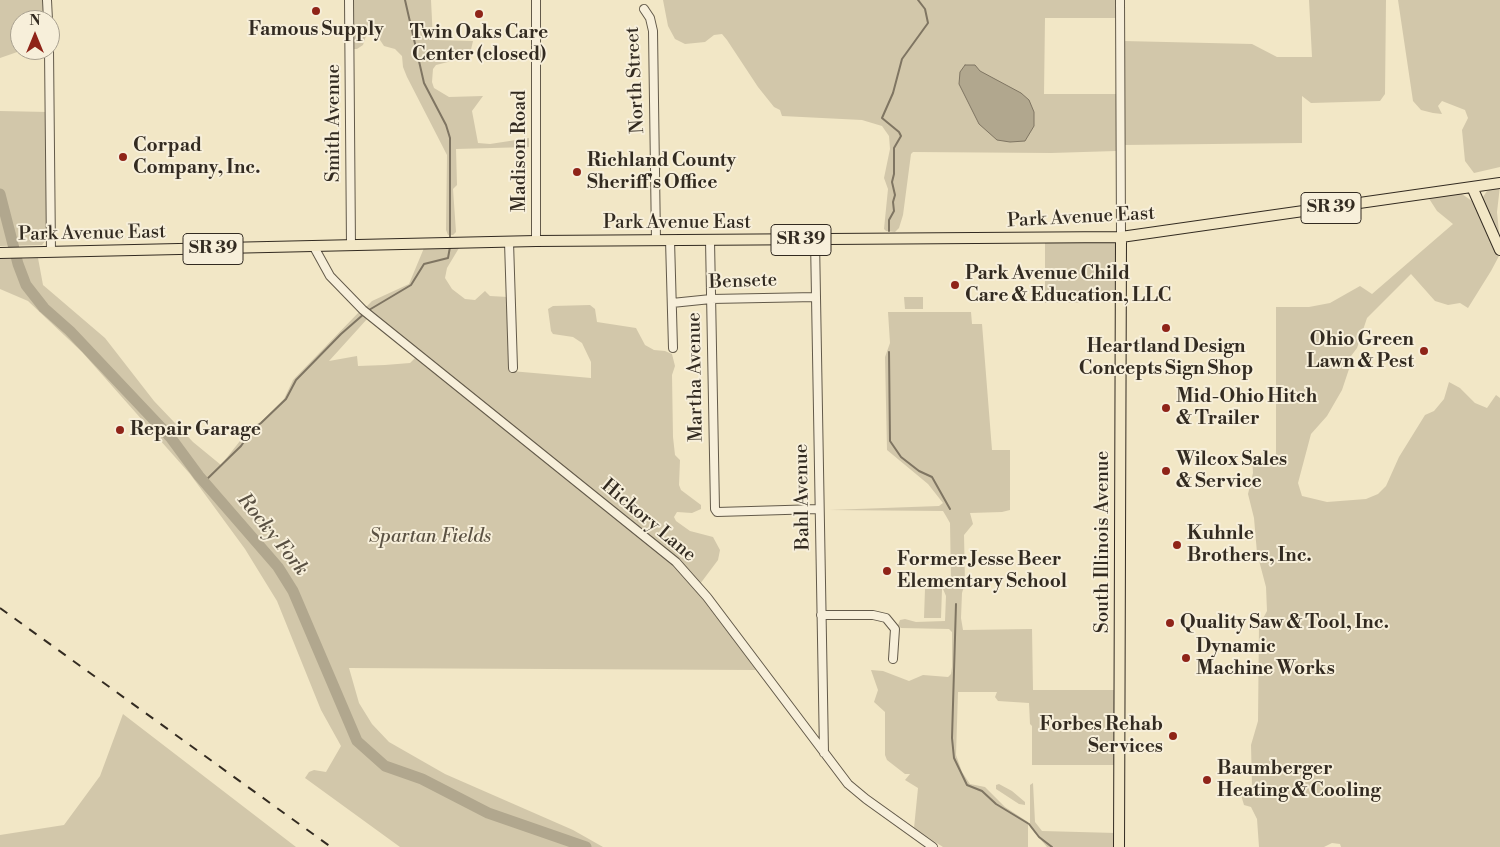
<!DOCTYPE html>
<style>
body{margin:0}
#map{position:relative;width:1500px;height:847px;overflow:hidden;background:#f2e7c6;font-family:"Libre Bodoni",serif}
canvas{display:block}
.north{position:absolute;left:10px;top:10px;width:50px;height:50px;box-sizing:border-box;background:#f7efda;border:1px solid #a9a190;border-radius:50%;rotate:0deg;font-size:14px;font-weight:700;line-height:20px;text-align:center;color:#332b21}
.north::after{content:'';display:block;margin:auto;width:18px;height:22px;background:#8f2418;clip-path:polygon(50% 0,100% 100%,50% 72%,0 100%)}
</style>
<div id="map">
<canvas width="1500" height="847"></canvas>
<div class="north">N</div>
</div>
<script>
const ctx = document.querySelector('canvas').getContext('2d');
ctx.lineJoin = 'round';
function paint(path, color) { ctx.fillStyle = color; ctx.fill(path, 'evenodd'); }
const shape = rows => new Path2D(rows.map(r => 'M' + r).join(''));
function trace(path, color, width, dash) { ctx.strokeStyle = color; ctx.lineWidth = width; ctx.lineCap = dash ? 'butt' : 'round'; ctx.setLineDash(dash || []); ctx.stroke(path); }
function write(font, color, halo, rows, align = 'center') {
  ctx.font = font + ' "Libre Bodoni",serif'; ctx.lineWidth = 4; ctx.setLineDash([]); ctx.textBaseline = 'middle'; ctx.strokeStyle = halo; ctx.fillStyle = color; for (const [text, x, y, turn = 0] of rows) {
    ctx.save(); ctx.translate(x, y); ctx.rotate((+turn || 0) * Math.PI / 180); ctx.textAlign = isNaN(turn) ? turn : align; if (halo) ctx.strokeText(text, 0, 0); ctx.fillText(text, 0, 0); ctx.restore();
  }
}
const green = shape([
 [0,0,44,0,44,20,20,20,20,50,23,50,0,58],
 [353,0,431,0,433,40,473,41,470,54,464,58,436,65,433,69,432,82,434,88,449,97,483,96,472,111,478,143,490,144,529,138,529,147,456,149,457,185,453,189,456,232,453,235,448,235,446,230,447,155,407,77,403,67,402,56,395,49,384,46,376,34,372,32,366,36,363,45,357,49,353,49],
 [663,0,1117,0,1116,18,1045,18,1044,94,1116,94,1116,151,1051,153,913,152,911,154,903,215,899,228,895,232,886,231,884,229,888,189,884,178,890,149,889,136,882,126,862,120,782,116,780,110,774,107,758,87,727,40,722,34,714,35,705,42,685,44,675,39,668,26],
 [1309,0,1386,0,1385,94,1380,101,1311,103,1302,96,1302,143,1123,145,1123,41,1252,44,1277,57,1312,57],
 [1398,0,1500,0,1500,167,1474,173,1465,161,1462,130,1468,118,1465,110,1442,101,1438,106,1442,114,1433,113,1421,110,1413,101],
 [0,111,48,112,49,236,42,245,0,246],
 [1500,186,1497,212,1500,243,1483,204,1483,197,1487,191],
 [1459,192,1472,201,1499,256,1491,271,1468,308,1460,303,1448,305,1435,301,1411,274,1367,318,1357,348,1348,360,1349,369,1342,390,1327,416,1311,434,1298,483,1302,496,1327,502,1366,499,1378,494,1386,486,1399,457,1425,415,1434,411,1444,399,1449,382,1460,388,1475,403,1487,408,1496,395,1500,398,1500,847,1341,847,1340,844,1332,843,1324,847,1259,847,1257,819,1251,807,1244,805,1241,795,1249,792,1252,787,1251,745,1258,721,1259,626,1267,611,1266,587,1257,553,1254,518,1248,494,1253,473,1252,456,1276,455,1276,307,1309,307,1330,303,1360,286,1372,294,1453,224,1437,211,1428,197],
 [1117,242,1117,302,1045,303,1045,243],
 [424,248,459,248,447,268,445,278,452,289,465,299,475,300,485,291,490,296,508,297,511,371,591,378,591,362,582,343,573,337,553,334,551,331,548,309,553,306,590,305,595,309,597,322,636,328,645,345,654,350,665,351,672,354,675,366,672,375,673,437,675,455,680,460,679,485,681,490,701,505,701,509,692,513,677,512,674,517,676,521,690,531,713,537,720,550,718,560,700,584,667,549,365,308,372,301,409,284],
 [38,258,43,285,105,338,154,401,193,442,221,465,251,427,261,422,284,399,293,380,360,311,368,318,329,361,357,356,358,366,385,365,410,363,415,358,682,572,756,670,349,668,359,703,372,724,389,742,445,774,573,830,603,847,400,847,305,778,309,772,314,770,326,772,341,746,321,710,277,601,245,549,190,474,82,352,28,301,0,289,0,259],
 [904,297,923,297,923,309,905,309],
 [888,312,971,312,972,324,982,324,992,450,1010,450,1010,510,1002,512,970,513,973,524,964,535,965,583,962,593,961,618,963,630,1032,629,1033,690,1117,690,1117,765,1032,765,1032,726,1030,724,1029,703,998,701,995,697,997,692,958,692,956,755,962,772,970,784,985,787,1005,807,1028,822,1028,847,943,847,932,840,914,828,918,788,905,780,910,774,905,774,887,760,885,755,885,712,874,702,878,690,871,670,883,671,909,681,923,675,948,677,951,674,952,667,952,632,949,629,901,628,898,625,900,620,905,619,916,622,945,621,946,596,943,589,942,589,941,618,924,618,925,589,941,589,928,588,926,585,928,577,948,581,951,579,950,523,946,516,943,511,829,510,939,506,943,503,928,484,887,450,885,357,890,343],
 [123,714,296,847,0,847,0,835,64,825,100,776],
 [1033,783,1035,822,1042,831,1116,833,1116,847,1047,847,1030,827,1030,785],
 [999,784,1012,791,1025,802,1025,805,1019,804,996,789,996,785]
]);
const water = shape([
 [965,65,975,65,980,71,1021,93,1029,100,1034,112,1034,126,1025,141,1010,142,997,140,979,124,959,84,960,72,965,65]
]);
const stream = shape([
 [405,0,424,83,446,125,450,138,450,240],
 [889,231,889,220,894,211,893,202,895,195,892,182,894,174,894,148,901,136,899,132,882,118,893,93,902,59,928,23,925,9,918,0],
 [369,310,411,285,424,264,448,258,450,247],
 [889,352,890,441,901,457,919,471,932,477,950,509],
 [204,482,241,446,253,429,261,423,286,399,296,380,341,334,365,313],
 [956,604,952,738,954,758,967,785,982,791,996,804,1029,824],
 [1029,824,1039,837,1052,847]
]);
const river = shape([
 [0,194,18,264,26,285,44,308,70,331,171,438,199,476,278,567,293,591,357,741,385,766,422,779,488,813,586,847]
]);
const minor = shape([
 [47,0,48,20],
 [349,0,351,246],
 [1120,0,1121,237],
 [644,9,650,18,653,31,656,241],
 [49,50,51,252],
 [670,240,673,348],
 [710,240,715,509,717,512,819,509],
 [815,240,824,753],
 [536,241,536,0],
 [509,242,513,368],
 [314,247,330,276,363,310,676,562,707,597,848,784,866,799,933,847],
 [672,303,711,299,816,297],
 [821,615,873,615,886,618,895,629,893,659]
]);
const major = shape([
 [1472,187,1500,250],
 [0,253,536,241,1121,237,1500,183],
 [1119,847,1121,237]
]);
const rail = shape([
 [0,608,331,847]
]);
const markers = [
 [316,11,5,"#8f2418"],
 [479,14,5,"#8f2418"],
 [123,157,5,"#8f2418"],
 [577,172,5,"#8f2418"],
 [955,285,5,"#8f2418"],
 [1166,328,5,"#8f2418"],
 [1424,351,5,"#8f2418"],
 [1166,408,5,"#8f2418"],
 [120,430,5,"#8f2418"],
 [1166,471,5,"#8f2418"],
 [1177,545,5,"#8f2418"],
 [887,571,5,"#8f2418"],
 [1170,623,5,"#8f2418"],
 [1186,658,5,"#8f2418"],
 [1173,736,5,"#8f2418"],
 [1207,780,5,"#8f2418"]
];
const shields = [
 [1331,208,60],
 [801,240,60],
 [213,249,60]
];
const shieldNames = [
 ["SR 39",1331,208],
 ["SR 39",801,240],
 ["SR 39",213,249]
];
const poiNames = [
 ["Famous Supply",316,30,"center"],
 ["Twin Oaks Care",479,33,"center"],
 ["Center (closed)",479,55,"center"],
 ["Corpad",133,146],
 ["Company, Inc.",133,168],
 ["Richland County",587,161],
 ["Sheriff's Office",587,183],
 ["Park Avenue Child",965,274],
 ["Care & Education, LLC",965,296],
 ["Ohio Green",1414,340,"right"],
 ["Lawn & Pest",1414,362,"right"],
 ["Heartland Design",1166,347,"center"],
 ["Concepts Sign Shop",1166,369,"center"],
 ["Mid-Ohio Hitch",1176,397],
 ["& Trailer",1176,419],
 ["Repair Garage",130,430],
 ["Wilcox Sales",1176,460],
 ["& Service",1176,482],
 ["Kuhnle",1187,534],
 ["Brothers, Inc.",1187,556],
 ["Former Jesse Beer",897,560],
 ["Elementary School",897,582],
 ["Quality Saw & Tool, Inc.",1180,623],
 ["Dynamic",1196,647],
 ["Machine Works",1196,669],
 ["Forbes Rehab",1163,725,"right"],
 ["Services",1163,747,"right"],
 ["Baumberger",1217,769],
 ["Heating & Cooling",1217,791]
];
const streetNames = [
 ["North Street",636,80,-93],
 ["Smith Avenue",334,123,-90],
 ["Madison Road",520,151,-90],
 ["Park Avenue East",1081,218,-3],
 ["Park Avenue East",677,223],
 ["Park Avenue East",92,234,-1],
 ["Bensete",743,282,-2],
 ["Martha Avenue",696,377,-91],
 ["Bahl Avenue",803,497,-91],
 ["Hickory Lane",648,521,40],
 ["South Illinois Avenue",1103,542,-90]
];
const parkNames = [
 ["Spartan Fields",430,537]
];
const waterNames = [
 ["Rocky Fork",272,535,51]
];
paint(green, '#d2c7aa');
paint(water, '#b1a78e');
trace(water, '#7f7562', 1);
trace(stream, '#7f7562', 2);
trace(river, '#b1a78e', 11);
trace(minor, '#635a4a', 10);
trace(major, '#332b21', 12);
trace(minor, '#f7efda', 8);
trace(major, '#f2e7c6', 10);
trace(rail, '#332b21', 2, [9, 9]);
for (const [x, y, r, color] of markers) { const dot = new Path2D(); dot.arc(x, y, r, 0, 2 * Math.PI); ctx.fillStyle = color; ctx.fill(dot); trace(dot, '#f7efda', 2); }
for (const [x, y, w] of shields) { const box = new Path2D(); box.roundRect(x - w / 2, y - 15.5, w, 31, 4); ctx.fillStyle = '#f7efda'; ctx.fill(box); trace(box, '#332b21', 1); }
write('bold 18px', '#332b21', null, shieldNames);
write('bold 19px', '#332b21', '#f7efda', poiNames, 'left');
write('19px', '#332b21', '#f7efda', streetNames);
write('italic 19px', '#5b5243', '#f7efda', parkNames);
write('italic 20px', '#595042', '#f7efda', waterNames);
</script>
